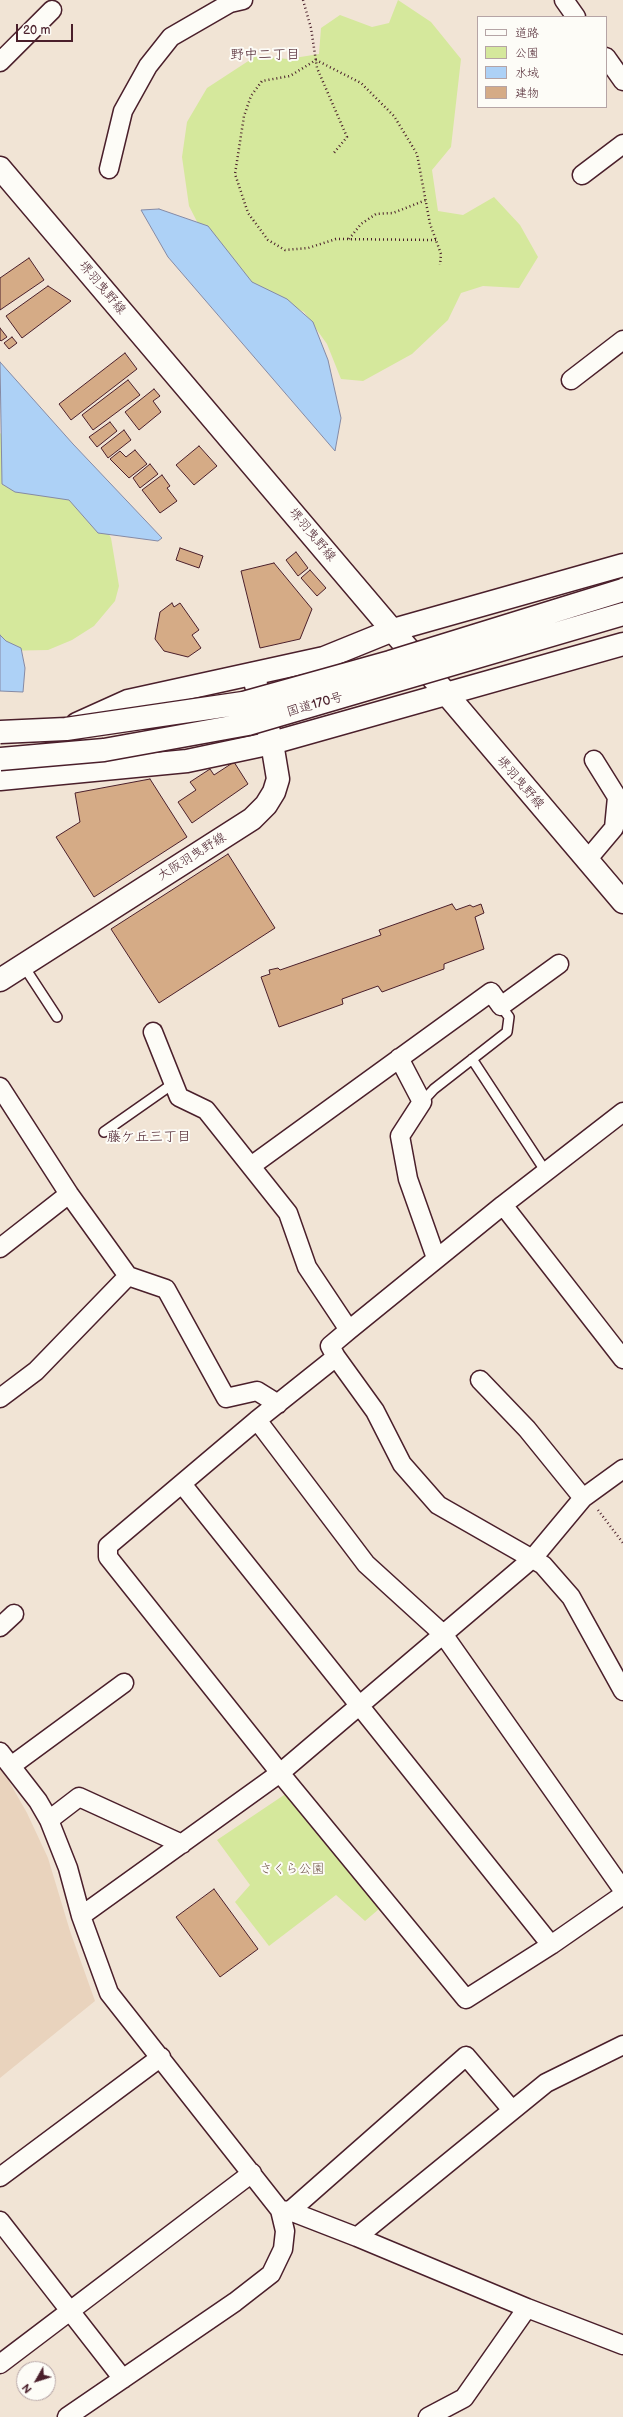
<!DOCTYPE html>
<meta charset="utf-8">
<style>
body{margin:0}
#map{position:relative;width:623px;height:2417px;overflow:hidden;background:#f1e4d5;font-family:"Balsamiq Sans","Klee One",sans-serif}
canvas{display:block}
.legend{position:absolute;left:477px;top:16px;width:130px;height:92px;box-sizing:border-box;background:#fdfcf7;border:1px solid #b5a4a5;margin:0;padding:5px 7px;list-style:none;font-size:12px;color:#4a1f2b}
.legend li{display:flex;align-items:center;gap:8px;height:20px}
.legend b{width:20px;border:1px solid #b5a4a5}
.north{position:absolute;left:16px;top:2361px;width:40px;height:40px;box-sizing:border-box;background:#fdfcf7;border:1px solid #b5a4a5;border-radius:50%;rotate:231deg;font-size:11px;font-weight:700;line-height:16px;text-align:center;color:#4a1f2b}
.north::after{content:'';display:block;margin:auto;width:14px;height:18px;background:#4a1f2b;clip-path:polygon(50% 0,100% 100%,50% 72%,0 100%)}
.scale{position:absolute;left:16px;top:24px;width:57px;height:18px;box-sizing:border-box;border:2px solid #4a1f2b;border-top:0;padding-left:5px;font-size:12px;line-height:14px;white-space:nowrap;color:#4a1f2b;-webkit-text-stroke:3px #fdfcf7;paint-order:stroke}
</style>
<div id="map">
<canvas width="623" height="2417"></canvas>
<ul class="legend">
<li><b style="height:5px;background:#fdfcf7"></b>道路</li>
<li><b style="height:11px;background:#d5e89c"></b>公園</li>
<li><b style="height:11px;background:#add1f6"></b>水域</li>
<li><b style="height:11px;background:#d5ab86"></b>建物</li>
</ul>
<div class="north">N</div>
<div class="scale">20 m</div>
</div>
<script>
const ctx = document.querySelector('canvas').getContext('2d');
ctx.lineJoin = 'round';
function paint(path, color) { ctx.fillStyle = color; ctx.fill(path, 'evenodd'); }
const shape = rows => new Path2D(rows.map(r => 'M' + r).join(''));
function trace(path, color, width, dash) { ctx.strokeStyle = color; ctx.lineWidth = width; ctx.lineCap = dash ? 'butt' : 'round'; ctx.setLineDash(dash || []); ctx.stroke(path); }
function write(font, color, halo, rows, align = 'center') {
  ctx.font = font + ' "Balsamiq Sans","Klee One",sans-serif'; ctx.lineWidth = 4; ctx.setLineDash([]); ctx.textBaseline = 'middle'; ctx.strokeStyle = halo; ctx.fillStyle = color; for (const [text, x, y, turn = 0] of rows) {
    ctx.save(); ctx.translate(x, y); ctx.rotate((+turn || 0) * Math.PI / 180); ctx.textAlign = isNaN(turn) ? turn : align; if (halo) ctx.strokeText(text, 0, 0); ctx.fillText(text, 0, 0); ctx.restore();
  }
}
const built = shape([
 [0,1769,2,1769,27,1813,48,1858,70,1931,95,2001,0,2078]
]);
const green = shape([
 [398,0,431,22,461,59,451,147,432,170,438,211,463,215,494,197,520,225,538,257,519,288,483,286,461,293,448,320,412,354,363,381,341,379,327,344,304,312,246,283,209,245,189,206,182,157,187,122,207,88,256,56,288,59,319,54,321,28,340,15,372,27,389,23],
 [0,433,97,513,111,538,119,586,115,601,94,626,72,640,48,650,0,651],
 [287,1793,379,1909,365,1921,336,1895,269,1946,235,1902,250,1885,217,1840]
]);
const water = shape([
 [159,209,208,226,252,282,287,299,313,322,328,360,341,418,335,451,168,257,141,210,159,209],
 [0,362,73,444,162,538,158,541,98,533,69,500,15,492,2,484,0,362],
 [0,635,6,641,21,648,25,668,23,692,0,691,0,635]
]);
const building = shape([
 [29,258,44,280,0,310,0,278,29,258],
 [48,286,71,301,22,338,6,316,48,286],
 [0,328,7,337,1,341,0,340,0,328],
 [12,337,17,343,9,349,4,343,12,337],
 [125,353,137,369,71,420,59,404,125,353],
 [128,380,140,395,93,430,82,415,128,380],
 [154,389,160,396,153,401,161,412,139,430,125,412,154,389],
 [110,422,117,431,97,447,89,437,110,422],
 [124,430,131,440,108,458,101,448,124,430],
 [199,446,217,466,194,485,176,465,199,446],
 [135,450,147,464,129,478,110,459,120,451,126,457,135,450],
 [150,464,158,474,140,488,133,478,150,464],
 [162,475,170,486,167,488,177,501,160,513,142,490,162,475],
 [180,548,203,556,199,568,176,560,180,548],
 [296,552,308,568,298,576,286,560,296,552],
 [274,563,312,609,300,639,260,648,241,571,274,563],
 [310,570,326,588,317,596,301,578,310,570],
 [172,603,174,607,180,603,199,630,192,635,201,648,188,657,164,651,155,639,160,612,172,603],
 [234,762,248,784,192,823,178,802,196,790,190,782,210,769,214,775,234,762],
 [150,779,187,837,94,897,56,837,80,822,75,793,150,779],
 [228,854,275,928,159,1003,111,929,228,854],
 [452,904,456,910,470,905,473,907,481,904,484,913,475,917,484,949,444,964,444,969,382,992,378,986,342,999,343,1004,279,1027,261,977,270,974,269,970,278,968,280,970,381,935,379,930,452,904],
 [214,1889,258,1949,220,1977,176,1917,214,1889]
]);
const path = shape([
 [303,0,311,28,317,68,347,137,333,154],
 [349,239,361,224,376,214,393,213,426,200],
 [436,240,336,239,308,248,285,250,268,240,248,213,235,174,244,116,251,96,262,81,290,76,316,60,361,83,394,116,417,154,430,224,436,240,441,254,440,265],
 [598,1510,623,1543]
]);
const lane = shape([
 [23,965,57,1017],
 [472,1059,546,1172],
 [422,1102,434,1089,507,1032,509,1017,501,1006],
 [104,1132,174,1083]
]);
const street = shape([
 [564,0,576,17],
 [606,57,623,81],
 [0,62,52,10],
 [109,169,123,111,148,66,171,37,230,3,243,0],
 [582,175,623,144],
 [571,380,623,340],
 [587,860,614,828,617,797,594,760],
 [153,1032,179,1097,206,1110,288,1213,307,1267,349,1330],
 [399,1058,422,1102,400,1136,408,1179,436,1258],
 [0,1087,69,1194,128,1276,166,1289,226,1398,257,1391,278,1404],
 [623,1112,503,1205,349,1330,330,1346,336,1357,257,1420,108,1546,108,1557,280,1773,466,1999,551,1945,623,1895],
 [251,1166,491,992,501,1006,559,964],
 [503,1205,623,1359],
 [0,1248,69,1194],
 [336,1357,375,1411,402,1464,438,1505,543,1565,571,1597,623,1691],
 [480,1380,527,1429,583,1498],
 [0,1398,36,1371,128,1276],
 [257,1420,366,1564,443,1634,623,1890],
 [182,1484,551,1945],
 [0,1627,14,1614],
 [0,1752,38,1801,49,1820,68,1868,81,1916,109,1993,280,2210,285,2231,283,2249,271,2274,235,2302,67,2417],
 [11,1766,124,1683],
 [49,1820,79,1797,182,1844],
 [81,1916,280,1773,533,1558,583,1498,623,1469],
 [0,2177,161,2057],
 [280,2210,290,2211,357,2237,527,2308,623,2345],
 [290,2211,466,2056,512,2110],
 [0,2221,123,2379],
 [357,2237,546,2083,623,2045],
 [0,2364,252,2173],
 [428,2417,464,2398,527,2308]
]);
const secondary = shape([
 [0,980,252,819,266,805,274,792,278,779,272,743,253,674]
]);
const primary = shape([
 [0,168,623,902]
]);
const highway = shape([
 [77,724,128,701,324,658,393,630,623,565],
 [0,779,187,761,272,743,623,644]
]);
const highwayBridge = shape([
 [0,732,66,729,243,703,390,662,623,590],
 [0,759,104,750,248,724,623,614]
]);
const streetNames = [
 ["堺羽曳野線",102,288,50],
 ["堺羽曳野線",312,535,50],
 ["国道170号",315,705,-16],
 ["堺羽曳野線",520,783,49],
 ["大阪羽曳野線",192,857,-32]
];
const parkNames = [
 ["さくら公園",292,1870]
];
const neighbourhoodNames = [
 ["野中二丁目",265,55],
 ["藤ケ丘三丁目",149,1137]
];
paint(built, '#e9d3bd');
paint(green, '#d5e89c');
paint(water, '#add1f6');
trace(water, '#858aa5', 1);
paint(building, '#d5ab86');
trace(building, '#4a1f2b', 1);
trace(lane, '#4a1f2b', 12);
trace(street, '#4a1f2b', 21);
trace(secondary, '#4a1f2b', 25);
trace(primary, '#4a1f2b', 25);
trace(highway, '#4a1f2b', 25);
trace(path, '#4a1f2b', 2.5, [1, 3]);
trace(lane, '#fdfcf7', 9);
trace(street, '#fdfcf7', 18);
trace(secondary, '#fdfcf7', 22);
trace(primary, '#fdfcf7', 22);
trace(highway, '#fdfcf7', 22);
trace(highwayBridge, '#4a1f2b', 25, []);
trace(highwayBridge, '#fdfcf7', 22);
write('13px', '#4a1f2b', '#fdfcf7', streetNames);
write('13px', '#6d5147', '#fdfcf7', parkNames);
write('14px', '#4a1f2b', '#fdfcf7', neighbourhoodNames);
</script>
